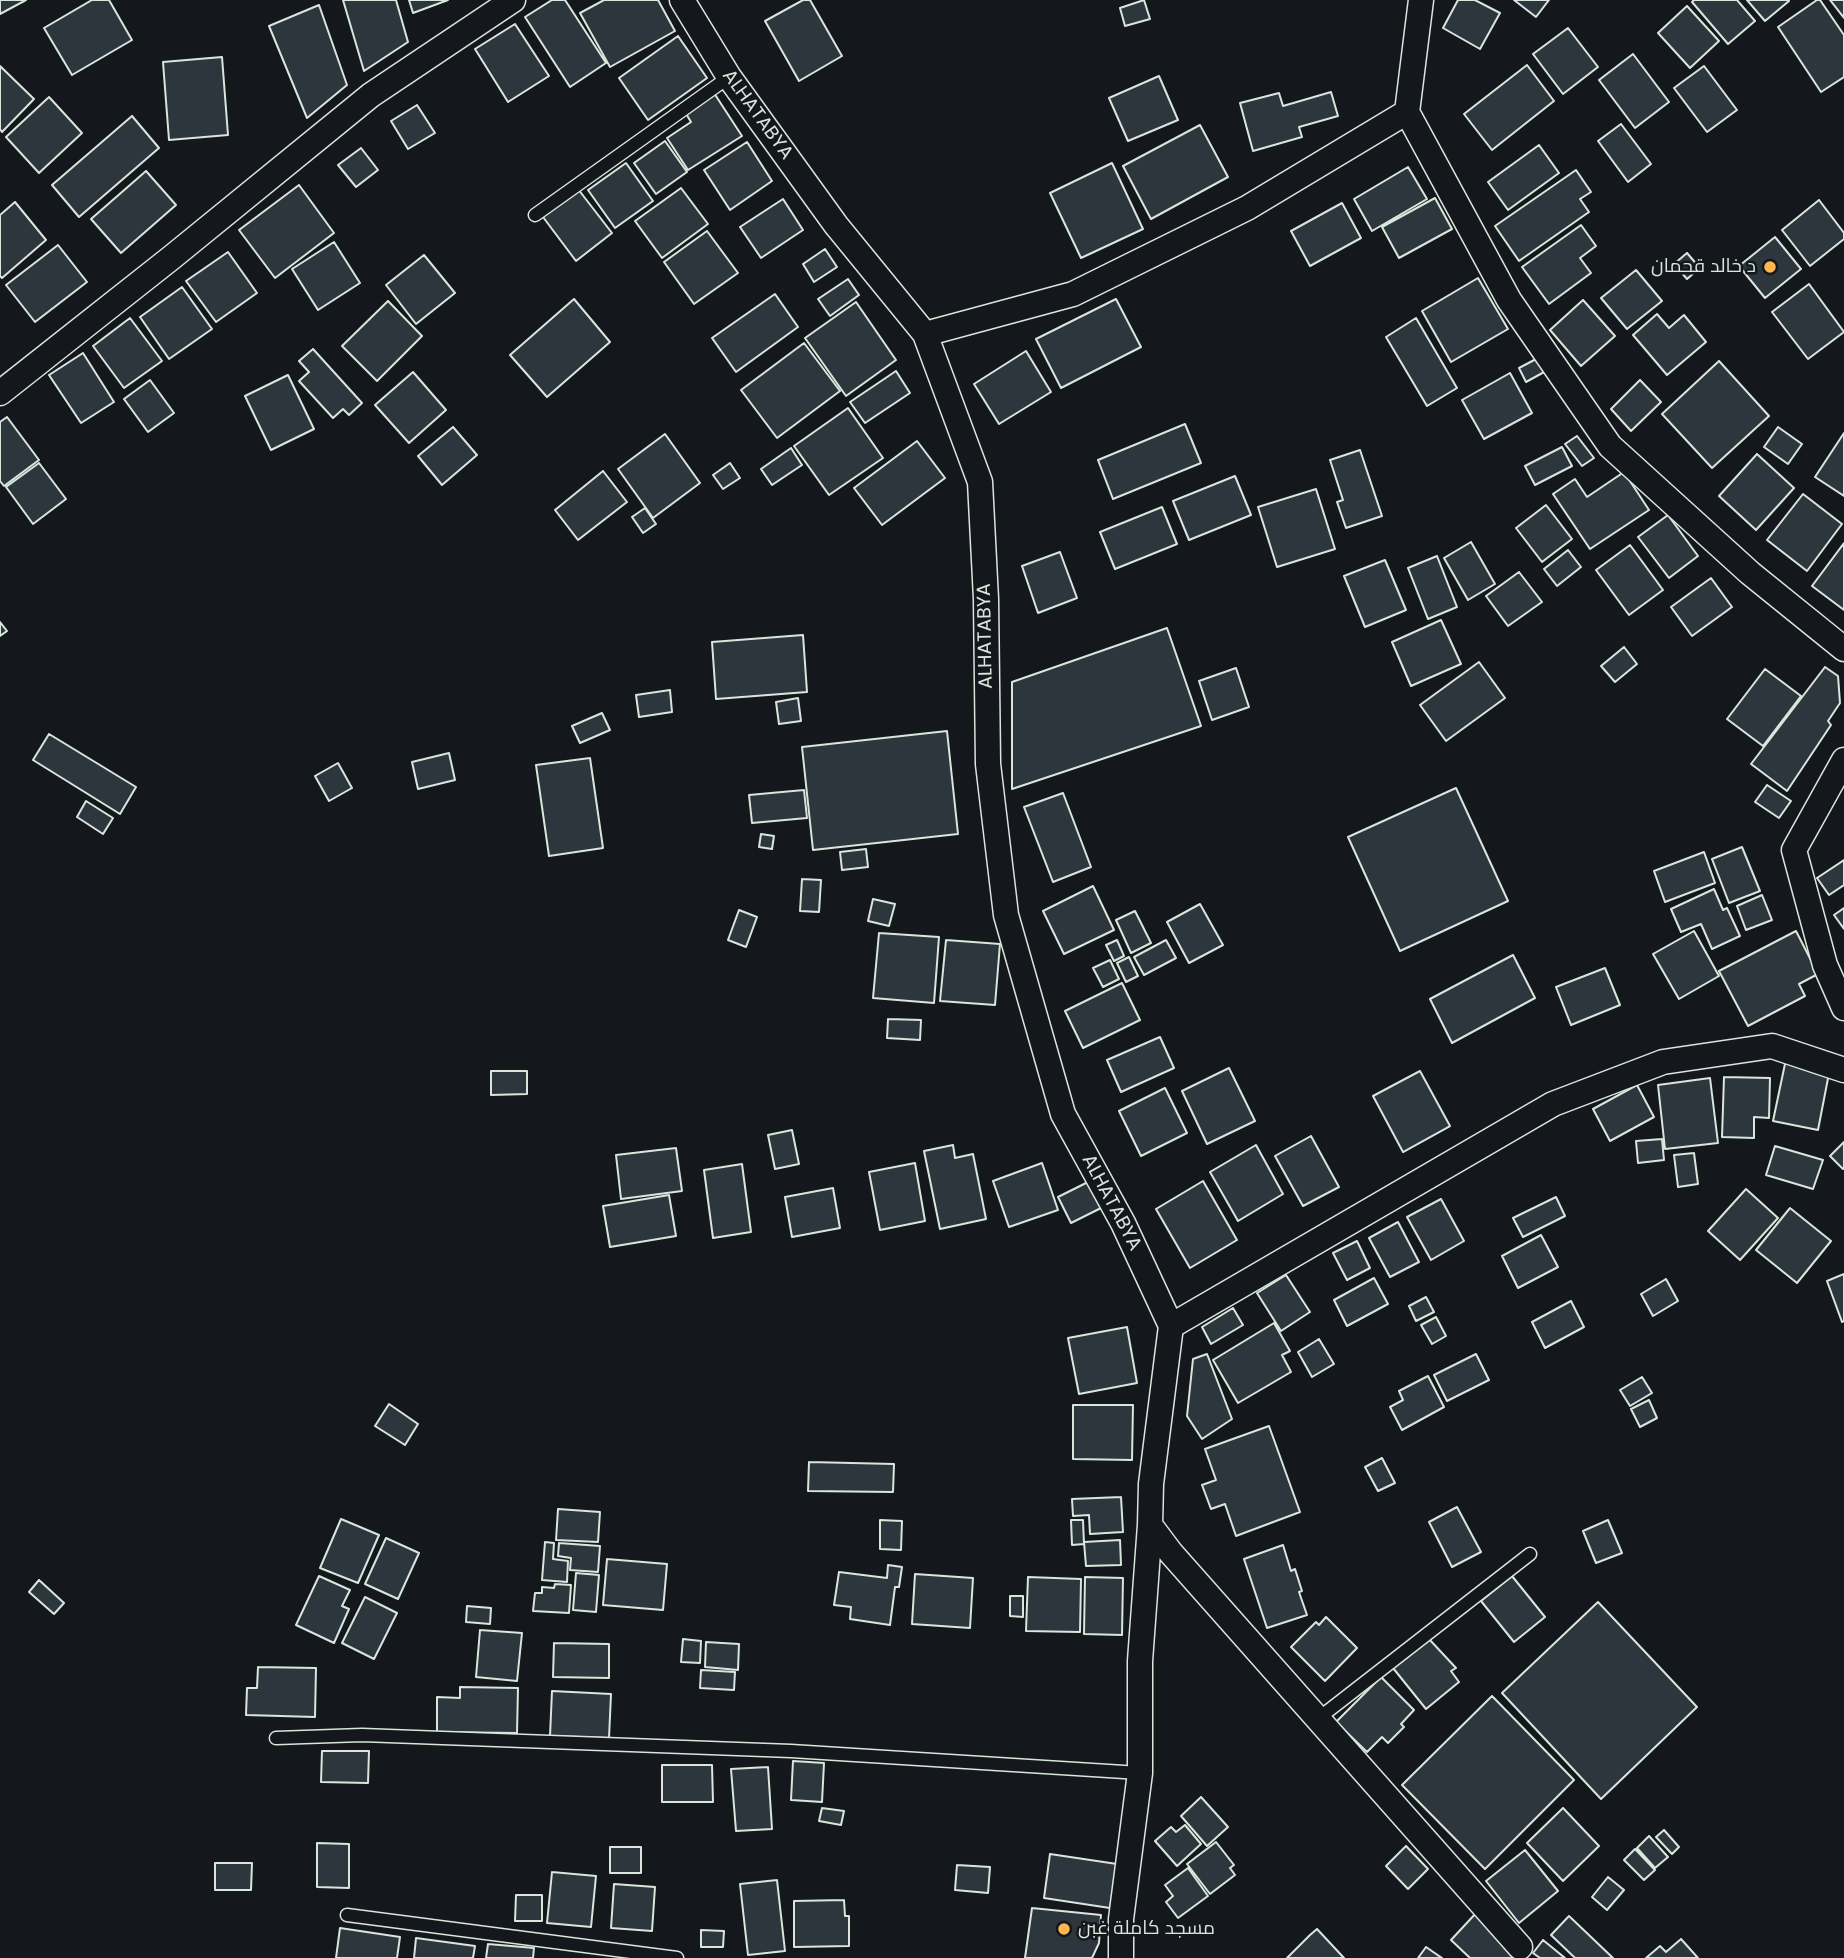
<!DOCTYPE html>
<meta charset="utf-8">
<style>
body{margin:0}
canvas{display:block;background:#14181c}
</style>
<canvas width="1844" height="1958"></canvas>
<script>
const ctx = document.querySelector('canvas').getContext('2d');
ctx.lineJoin = 'round';
function paint(path, color) { ctx.fillStyle = color; ctx.fill(path, 'evenodd'); }
const shape = rows => new Path2D(rows.map(r => 'M' + r).join(''));
function trace(path, color, width, dash) { ctx.strokeStyle = color; ctx.lineWidth = width; ctx.lineCap = dash ? 'butt' : 'round'; ctx.setLineDash(dash || []); ctx.stroke(path); }
function write(font, color, halo, rows, align = 'center') {
  ctx.font = font + ' Poppins,Cairo,sans-serif'; ctx.lineWidth = 5; ctx.setLineDash([]); ctx.textBaseline = 'middle'; ctx.strokeStyle = halo; ctx.fillStyle = color; for (const [text, x, y, turn = 0] of rows) {
    ctx.save(); ctx.translate(x, y); ctx.rotate((+turn || 0) * Math.PI / 180); ctx.textAlign = isNaN(turn) ? turn : align; if (halo) ctx.strokeText(text, 0, 0); ctx.fillText(text, 0, 0); ctx.restore();
  }
}
const building = shape([
 [0,0,26,0,0,14,0,0],
 [92,0,109,0,132,40,72,75,44,28,92,0],
 [343,0,396,0,408,42,364,71,343,0],
 [409,0,448,0,413,13,409,0],
 [552,0,565,0,606,63,570,87,525,17,552,0],
 [604,0,658,0,675,31,610,67,580,13,604,0],
 [803,0,810,0,842,56,799,81,765,21,803,0],
 [1144,0,1150,19,1125,26,1120,8,1144,0],
 [1458,0,1475,0,1500,13,1480,49,1443,28,1458,0],
 [1514,0,1549,0,1536,17,1514,0],
 [1694,0,1737,0,1755,21,1728,44,1692,2,1694,0],
 [1747,0,1788,0,1789,1,1765,21,1747,0],
 [1817,0,1820,0,1844,35,1844,77,1821,92,1778,27,1817,0],
 [1830,0,1844,0,1844,18,1830,0],
 [319,5,347,85,307,118,269,26,319,5],
 [1687,6,1719,41,1690,68,1658,33,1687,6],
 [515,24,549,76,508,102,475,49,515,24],
 [1568,28,1598,67,1563,94,1533,54,1568,28],
 [678,36,707,78,648,120,619,78,678,36],
 [1633,54,1669,102,1635,128,1599,80,1633,54],
 [222,57,228,135,169,140,163,62,222,57],
 [1527,65,1554,101,1492,150,1464,114,1527,65],
 [0,66,34,99,2,132,0,129,0,66],
 [1704,66,1737,110,1707,132,1674,88,1704,66],
 [1159,76,1178,120,1128,141,1109,98,1159,76],
 [1331,92,1338,116,1299,127,1302,137,1253,151,1240,103,1279,93,1283,106,1331,92],
 [714,93,742,136,688,170,667,138,691,122,685,112,714,93],
 [49,97,82,133,39,173,6,137,49,97],
 [417,105,435,133,408,149,391,121,417,105],
 [132,116,159,148,79,217,52,185,132,116],
 [1621,124,1651,164,1628,182,1598,141,1621,124],
 [1200,125,1228,177,1151,219,1123,166,1200,125],
 [665,141,687,172,656,194,634,163,665,141],
 [747,142,772,181,730,210,704,170,747,142],
 [1539,145,1559,173,1508,210,1488,182,1539,145],
 [361,148,378,170,356,187,338,165,361,148],
 [626,163,653,201,615,228,588,190,626,163],
 [1112,163,1143,229,1081,258,1050,193,1112,163],
 [1408,167,1427,199,1372,231,1354,199,1408,167],
 [1576,170,1591,192,1580,199,1589,212,1519,261,1495,226,1576,170],
 [146,171,176,205,121,253,91,219,146,171],
 [299,185,334,233,275,278,239,230,299,185],
 [681,188,708,224,662,258,635,221,681,188],
 [578,189,612,233,576,261,543,217,578,189],
 [1435,198,1452,229,1399,258,1382,227,1435,198],
 [783,199,803,230,761,258,740,227,783,199],
 [1819,200,1844,233,1844,239,1810,266,1782,230,1819,200],
 [15,202,46,240,2,278,0,276,0,215,15,202],
 [1342,203,1361,238,1310,266,1291,231,1342,203],
 [1581,225,1596,246,1580,258,1591,273,1549,304,1522,267,1581,225],
 [707,231,738,273,694,304,664,262,707,231],
 [1775,237,1801,269,1765,298,1739,266,1775,237],
 [334,242,360,283,318,310,292,269,334,242],
 [58,245,87,282,35,322,6,285,58,245],
 [825,249,837,267,814,282,803,264,825,249],
 [228,252,257,293,216,322,186,281,228,252],
 [1687,253,1700,268,1687,279,1674,264,1687,253],
 [424,255,455,293,416,324,386,285,424,255],
 [1636,270,1662,301,1627,329,1601,298,1636,270],
 [1478,278,1508,329,1451,362,1422,311,1478,278],
 [848,279,859,295,830,316,818,299,848,279],
 [1809,284,1844,332,1808,359,1772,312,1809,284],
 [182,287,212,329,169,359,140,317,182,287],
 [775,294,798,327,736,372,712,338,775,294],
 [574,299,610,342,547,397,510,355,574,299],
 [1116,299,1141,347,1061,388,1036,339,1116,299],
 [1583,300,1615,336,1581,366,1550,330,1583,300],
 [388,301,422,336,377,381,342,346,388,301],
 [856,302,896,360,846,396,805,338,856,302],
 [1657,314,1669,328,1684,315,1706,342,1667,375,1633,335,1657,314],
 [130,318,162,361,124,388,93,346,130,318],
 [1416,318,1457,388,1427,406,1386,337,1416,318],
 [804,343,840,391,777,438,741,390,804,343],
 [313,349,362,403,349,415,343,409,333,418,299,381,309,372,299,361,313,349],
 [1026,351,1051,392,999,424,974,384,1026,351],
 [83,353,114,402,81,423,49,375,83,353],
 [1538,358,1546,371,1526,382,1519,368,1538,358],
 [1719,361,1769,416,1712,468,1662,414,1719,361],
 [896,371,910,393,865,423,850,402,896,371],
 [413,372,446,410,409,443,375,405,413,372],
 [1510,373,1532,413,1484,439,1462,400,1510,373],
 [288,375,314,429,271,450,245,396,288,375],
 [150,380,174,413,148,432,124,399,150,380],
 [1640,380,1661,402,1631,431,1611,409,1640,380],
 [848,408,883,458,829,495,794,446,848,408],
 [7,417,39,460,4,486,0,481,0,422,7,417],
 [1185,424,1201,463,1113,499,1098,460,1185,424],
 [453,427,477,455,442,485,418,456,453,427],
 [1778,427,1802,444,1788,464,1764,447,1778,427],
 [1844,433,1844,496,1815,477,1844,433],
 [665,434,700,483,653,518,618,469,665,434],
 [1577,436,1594,458,1582,466,1565,444,1577,436],
 [917,441,945,478,882,525,854,488,917,441],
 [1562,447,1572,466,1535,485,1525,466,1562,447],
 [791,448,802,465,772,485,761,469,791,448],
 [1360,450,1382,516,1346,528,1337,502,1343,500,1330,460,1360,450],
 [1757,454,1794,488,1756,530,1719,496,1757,454],
 [39,463,66,499,33,524,6,487,39,463],
 [730,463,740,478,723,489,713,475,730,463],
 [603,471,627,502,578,540,555,510,603,471],
 [1624,472,1649,510,1590,549,1553,494,1575,479,1587,497,1624,472],
 [1235,476,1251,515,1189,540,1173,501,1235,476],
 [1316,489,1335,549,1277,567,1258,507,1316,489],
 [1803,494,1842,524,1807,571,1767,540,1803,494],
 [1546,505,1572,539,1542,562,1516,528,1546,505],
 [1162,507,1177,544,1115,569,1100,532,1162,507],
 [645,508,656,524,643,533,632,517,645,508],
 [1668,515,1698,556,1669,578,1638,537,1668,515],
 [1471,542,1495,584,1468,600,1444,558,1471,542],
 [1844,543,1844,610,1812,586,1844,543],
 [1630,545,1663,590,1629,615,1596,570,1630,545],
 [1568,550,1581,567,1557,586,1544,569,1568,550],
 [1060,552,1077,598,1038,613,1022,566,1060,552],
 [1437,556,1457,607,1428,619,1408,568,1437,556],
 [1385,560,1406,610,1365,627,1344,576,1385,560],
 [1519,572,1542,602,1508,626,1486,596,1519,572],
 [1711,578,1732,607,1692,636,1671,607,1711,578],
 [1441,620,1461,664,1411,686,1392,642,1441,620],
 [0,622,7,631,0,636,0,622],
 [1167,628,1201,726,1012,789,1012,682,1167,628],
 [803,635,807,692,716,699,712,642,803,635],
 [1624,647,1637,664,1615,682,1601,666,1624,647],
 [1479,662,1505,698,1446,741,1420,705,1479,662],
 [1825,667,1838,676,1840,703,1828,721,1831,725,1787,791,1751,764,1825,667],
 [1236,668,1249,707,1212,720,1199,681,1236,668],
 [1765,669,1801,696,1763,746,1727,719,1765,669],
 [670,690,672,712,639,717,636,695,670,690],
 [798,698,801,721,779,724,776,702,798,698],
 [602,713,610,730,580,743,572,726,602,713],
 [947,731,958,834,813,850,802,747,947,731],
 [49,734,136,787,120,814,33,760,49,734],
 [449,753,455,780,418,789,412,762,449,753],
 [590,758,603,848,549,856,536,765,590,758],
 [338,763,352,788,329,801,315,776,338,763],
 [1767,785,1791,801,1779,818,1755,802,1767,785],
 [1456,788,1508,901,1400,951,1348,837,1456,788],
 [804,790,807,818,752,823,749,795,804,790],
 [1063,793,1091,867,1053,882,1024,807,1063,793],
 [86,801,113,818,103,834,77,817,86,801],
 [761,834,774,836,772,849,759,847,761,834],
 [1742,847,1760,891,1729,903,1712,859,1742,847],
 [866,849,868,867,842,870,840,852,866,849],
 [1704,852,1715,883,1665,902,1654,871,1704,852],
 [1844,860,1844,885,1829,895,1817,878,1844,860],
 [802,879,821,880,819,912,800,911,802,879],
 [1093,886,1114,930,1064,954,1043,911,1093,886],
 [1714,889,1723,910,1727,908,1740,936,1712,949,1701,924,1681,932,1671,909,1714,889],
 [1762,895,1772,920,1746,930,1737,906,1762,895],
 [873,899,895,904,889,926,868,921,873,899],
 [1200,904,1223,945,1189,963,1167,922,1200,904],
 [1844,908,1844,929,1834,915,1844,908],
 [739,910,757,917,746,947,728,940,739,910],
 [1135,911,1151,943,1131,953,1116,920,1135,911],
 [1694,931,1719,976,1679,999,1653,954,1694,931],
 [1796,931,1818,974,1799,984,1805,996,1748,1026,1719,971,1796,931],
 [879,933,939,937,934,1003,873,998,879,933],
 [946,940,1000,944,995,1005,940,1001,946,940],
 [1117,940,1124,956,1114,961,1106,945,1117,940],
 [1166,940,1176,958,1144,975,1134,957,1166,940],
 [1513,955,1535,998,1452,1043,1430,999,1513,955],
 [1129,957,1138,976,1126,982,1117,963,1129,957],
 [1110,960,1119,979,1103,987,1093,968,1110,960],
 [1605,968,1620,1005,1571,1025,1556,987,1605,968],
 [1122,983,1140,1020,1083,1048,1065,1011,1122,983],
 [888,1019,921,1020,920,1040,887,1038,888,1019],
 [1160,1037,1174,1068,1121,1092,1107,1060,1160,1037],
 [1786,1059,1830,1068,1818,1130,1773,1121,1786,1059],
 [1229,1068,1255,1121,1207,1144,1182,1091,1229,1068],
 [491,1071,527,1071,527,1094,491,1095,491,1071],
 [1420,1071,1450,1126,1403,1152,1373,1096,1420,1071],
 [1724,1077,1770,1078,1769,1118,1754,1117,1754,1138,1722,1137,1724,1077],
 [1710,1078,1718,1143,1665,1149,1658,1085,1710,1078],
 [1637,1085,1654,1117,1610,1141,1593,1109,1637,1085],
 [1165,1088,1187,1133,1141,1156,1119,1111,1165,1088],
 [792,1130,799,1164,775,1169,768,1135,792,1130],
 [1311,1136,1339,1187,1303,1206,1275,1156,1311,1136],
 [1662,1139,1664,1160,1638,1163,1636,1141,1662,1139],
 [1844,1142,1844,1168,1843,1169,1830,1156,1844,1142],
 [953,1145,955,1158,973,1154,986,1219,940,1229,924,1151,953,1145],
 [1256,1145,1283,1194,1238,1221,1210,1172,1256,1145],
 [1775,1146,1823,1160,1813,1189,1766,1175,1775,1146],
 [676,1148,682,1191,621,1199,616,1155,676,1148],
 [1694,1153,1698,1184,1678,1187,1674,1155,1694,1153],
 [915,1163,925,1221,880,1230,869,1172,915,1163],
 [1042,1163,1058,1210,1009,1227,993,1181,1042,1163],
 [742,1164,751,1232,713,1238,704,1170,742,1164],
 [1090,1181,1103,1207,1071,1223,1058,1197,1090,1181],
 [1203,1181,1237,1240,1190,1268,1156,1209,1203,1181],
 [833,1188,840,1228,792,1237,785,1197,833,1188],
 [1746,1189,1778,1218,1740,1260,1708,1231,1746,1189],
 [669,1195,676,1236,610,1247,603,1206,669,1195],
 [1556,1197,1565,1216,1523,1237,1513,1218,1556,1197],
 [1441,1199,1464,1241,1431,1260,1407,1217,1441,1199],
 [1790,1208,1831,1241,1797,1283,1756,1250,1790,1208],
 [1398,1222,1419,1262,1390,1277,1369,1238,1398,1222],
 [1541,1235,1558,1267,1518,1288,1502,1256,1541,1235],
 [1357,1241,1370,1268,1347,1280,1333,1253,1357,1241],
 [1844,1274,1844,1321,1842,1322,1827,1281,1844,1274],
 [1286,1275,1310,1312,1281,1331,1257,1293,1286,1275],
 [1374,1278,1388,1304,1347,1326,1334,1300,1374,1278],
 [1666,1279,1678,1301,1653,1316,1641,1294,1666,1279],
 [1426,1297,1434,1312,1416,1321,1409,1306,1426,1297],
 [1571,1301,1584,1327,1545,1348,1532,1322,1571,1301],
 [1233,1308,1243,1325,1211,1344,1202,1327,1233,1308],
 [1436,1317,1446,1336,1432,1344,1421,1325,1436,1317],
 [1274,1323,1290,1351,1282,1355,1291,1372,1238,1403,1213,1360,1274,1323],
 [1127,1327,1137,1383,1079,1394,1068,1338,1127,1327],
 [1319,1339,1334,1364,1312,1377,1298,1352,1319,1339],
 [1207,1354,1232,1419,1202,1439,1187,1416,1193,1359,1207,1354],
 [1476,1354,1489,1380,1447,1401,1434,1375,1476,1354],
 [1428,1376,1444,1407,1402,1430,1390,1407,1403,1400,1399,1391,1428,1376],
 [1642,1377,1652,1393,1630,1406,1620,1390,1642,1377],
 [1649,1400,1657,1418,1640,1427,1631,1409,1649,1400],
 [389,1404,418,1424,405,1445,375,1426,389,1404],
 [1073,1405,1133,1405,1132,1460,1073,1459,1073,1405],
 [1269,1426,1300,1512,1236,1536,1225,1504,1211,1509,1202,1485,1216,1480,1205,1449,1269,1426],
 [1382,1458,1395,1483,1378,1491,1365,1467,1382,1458],
 [809,1462,894,1464,893,1492,808,1491,809,1462],
 [1121,1497,1123,1532,1090,1534,1089,1515,1073,1516,1072,1499,1121,1497],
 [1457,1507,1481,1552,1452,1567,1429,1522,1457,1507],
 [558,1509,600,1512,598,1542,556,1540,558,1509],
 [341,1519,379,1535,358,1583,320,1568,341,1519],
 [880,1520,902,1521,901,1550,880,1549,880,1520],
 [1071,1520,1083,1520,1084,1544,1072,1545,1071,1520],
 [1608,1520,1622,1553,1596,1563,1583,1531,1608,1520],
 [386,1538,419,1553,398,1599,365,1584,386,1538],
 [1120,1540,1121,1565,1086,1566,1084,1542,1120,1540],
 [545,1542,554,1543,553,1559,568,1561,567,1582,542,1580,545,1542],
 [559,1543,600,1546,598,1572,570,1570,571,1558,558,1556,559,1543],
 [1283,1545,1291,1571,1295,1569,1302,1591,1299,1592,1307,1615,1267,1628,1244,1559,1283,1545],
 [607,1559,667,1564,663,1610,603,1605,607,1559],
 [888,1565,902,1567,899,1587,895,1587,890,1625,850,1619,851,1607,834,1605,839,1572,887,1578,888,1565],
 [576,1573,599,1575,596,1612,573,1610,576,1573],
 [915,1574,973,1578,970,1628,912,1624,915,1574],
 [319,1576,350,1590,342,1606,349,1609,334,1643,296,1625,319,1576],
 [1512,1576,1545,1617,1514,1642,1481,1601,1512,1576],
 [1028,1577,1081,1579,1080,1632,1026,1631,1028,1577],
 [1085,1577,1123,1578,1122,1635,1084,1634,1085,1577],
 [39,1580,64,1603,54,1614,29,1592,39,1580],
 [555,1584,571,1585,569,1613,533,1611,535,1593,542,1593,542,1587,554,1588,555,1584],
 [1010,1596,1023,1596,1023,1617,1010,1616,1010,1596],
 [365,1597,397,1613,374,1659,342,1643,365,1597],
 [1598,1602,1697,1707,1601,1799,1502,1693,1598,1602],
 [467,1606,491,1608,490,1624,466,1622,467,1606],
 [1326,1617,1357,1648,1325,1681,1291,1647,1316,1622,1319,1625,1326,1617],
 [480,1630,522,1633,517,1681,476,1677,480,1630],
 [683,1639,701,1641,700,1663,681,1662,683,1639],
 [1429,1639,1456,1668,1451,1671,1459,1682,1426,1709,1393,1668,1429,1639],
 [706,1642,739,1644,738,1670,705,1667,706,1642],
 [554,1643,609,1644,609,1678,553,1677,554,1643],
 [258,1667,316,1668,315,1717,246,1715,247,1688,257,1688,258,1667],
 [701,1670,735,1672,734,1690,700,1688,701,1670],
 [1381,1677,1414,1710,1401,1724,1404,1727,1388,1743,1382,1737,1367,1752,1336,1722,1381,1677],
 [460,1687,518,1688,517,1733,437,1732,437,1697,460,1698,460,1687],
 [552,1691,611,1694,609,1738,550,1736,552,1691],
 [1492,1696,1574,1780,1485,1869,1402,1785,1492,1696],
 [322,1751,369,1751,368,1783,321,1782,322,1751],
 [793,1761,824,1763,822,1802,791,1800,793,1761],
 [662,1765,712,1765,713,1802,662,1802,662,1765],
 [768,1767,772,1829,736,1831,731,1769,768,1767],
 [1201,1797,1228,1827,1207,1846,1181,1816,1201,1797],
 [822,1808,844,1811,841,1825,819,1821,822,1808],
 [1563,1808,1599,1846,1563,1881,1527,1843,1563,1808],
 [1185,1825,1201,1844,1177,1866,1155,1841,1171,1827,1176,1832,1185,1825],
 [1664,1830,1679,1847,1672,1854,1656,1837,1664,1830],
 [1649,1836,1668,1857,1655,1868,1637,1848,1649,1836],
 [1216,1842,1234,1865,1230,1868,1235,1875,1210,1894,1187,1864,1216,1842],
 [317,1843,349,1844,349,1888,317,1887,317,1843],
 [1406,1846,1428,1869,1408,1889,1386,1866,1406,1846],
 [610,1847,641,1847,641,1873,610,1873,610,1847],
 [1635,1849,1655,1870,1644,1880,1624,1860,1635,1849],
 [1525,1850,1558,1891,1519,1923,1486,1881,1525,1850],
 [1050,1854,1117,1864,1110,1908,1044,1898,1050,1854],
 [215,1863,252,1863,251,1890,215,1890,215,1863],
 [957,1865,990,1867,988,1893,955,1890,957,1865],
 [1188,1868,1208,1896,1178,1918,1166,1902,1173,1896,1165,1885,1188,1868],
 [552,1872,596,1876,591,1927,547,1923,552,1872],
 [1608,1877,1624,1890,1607,1910,1592,1897,1608,1877],
 [777,1880,785,1951,748,1955,740,1884,777,1880],
 [614,1884,655,1887,652,1931,611,1928,614,1884],
 [516,1895,542,1895,542,1921,515,1921,516,1895],
 [844,1900,845,1916,849,1916,849,1946,794,1947,794,1901,844,1900],
 [1032,1908,1101,1915,1099,1943,1092,1958,1025,1958,1032,1908],
 [1477,1912,1520,1958,1470,1958,1451,1940,1477,1912],
 [1569,1916,1613,1958,1575,1958,1551,1935,1569,1916],
 [340,1928,400,1937,397,1958,336,1958,340,1928],
 [1317,1929,1344,1958,1287,1958,1310,1935,1317,1929],
 [701,1930,724,1931,723,1947,701,1947,701,1930],
 [416,1938,475,1946,473,1958,414,1958,416,1938],
 [1681,1939,1698,1958,1646,1958,1660,1946,1666,1952,1681,1939],
 [1543,1940,1565,1958,1540,1958,1533,1953,1543,1940],
 [488,1944,534,1948,533,1958,486,1958,488,1944],
 [1426,1947,1442,1958,1418,1958,1426,1947]
]);
const service = shape([
 [535,215,729,77],
 [1319,1718,1530,1554],
 [276,1738,362,1735,791,1751,1140,1773],
 [347,1915,677,1958]
]);
const minor = shape([
 [682,0,729,77,836,225,925,334,980,482,986,599,988,764,1006,915,1063,1114,1123,1223,1171,1326],
 [1407,112,1509,300,1610,446,1750,573,1844,649],
 [925,334,1073,294,1247,208,1407,112,1421,0],
 [0,393,171,258,371,95,513,0],
 [1844,760,1794,850,1825,965,1844,1008],
 [1171,1326,1553,1104,1663,1062,1772,1046,1844,1070],
 [1150,1525,1171,1553,1520,1947],
 [1121,1958,1121,1919,1140,1773,1140,1661,1150,1525,1151,1484,1171,1326]
]);
const markers = [
 [1770,267,7,"#ffb74d"],
 [1064,1929,7,"#ffb74d"]
];
const streetNames = [
 ["ALHATABYA",757,115,54],
 ["ALHATABYA",986,636,-91],
 ["ALHATABYA",1111,1203,62]
];
const poiNames = [
 ["د خالد قحمان",1756,267],
 ["مسجد كاملة غبن",1078,1929,"left"]
];
paint(building, '#2c363c');
trace(building, '#d8e6dc', 2);
trace(service, '#d8e6dc', 15);
trace(minor, '#d8e6dc', 27);
trace(service, '#14181c', 12);
trace(minor, '#14181c', 24);
for (const [x, y, r, color] of markers) { const dot = new Path2D(); dot.arc(x, y, r, 0, 2 * Math.PI); ctx.fillStyle = color; ctx.fill(dot); trace(dot, '#14181c', 2.5); }
write('19px', '#d8e6dc', '#14181c', streetNames);
write('19px', '#d8e6dc', '#14181c', poiNames, 'right');
</script>
